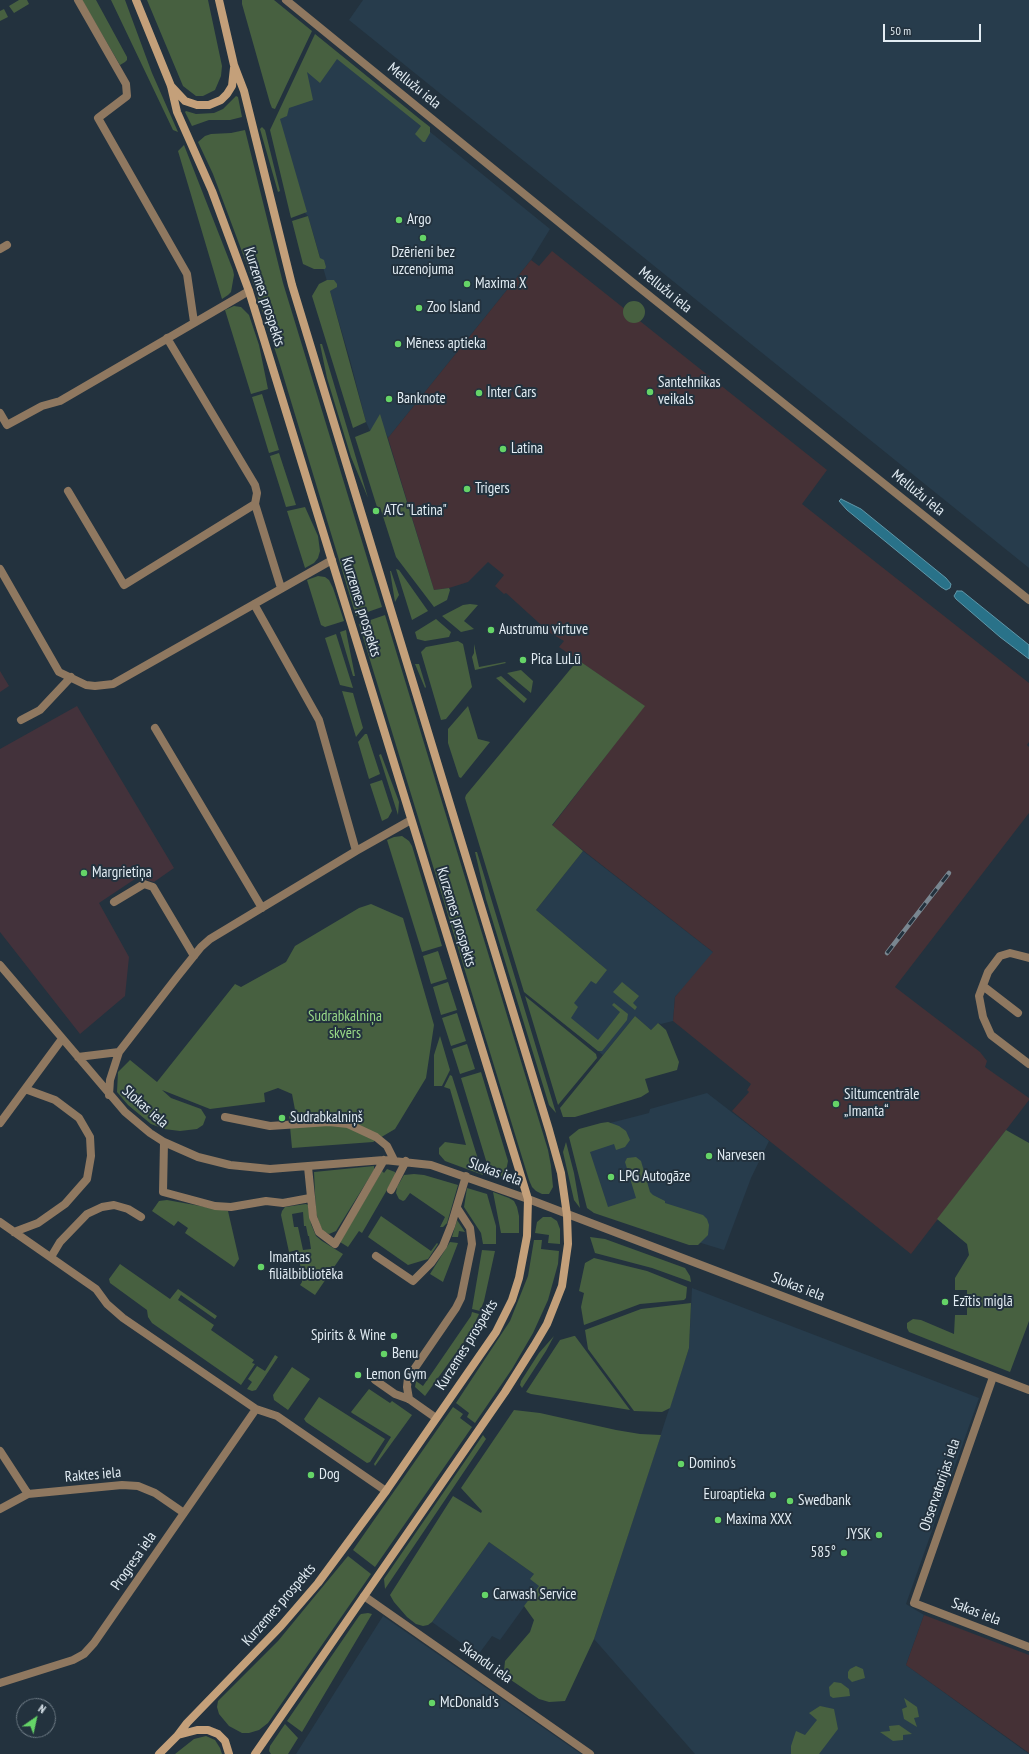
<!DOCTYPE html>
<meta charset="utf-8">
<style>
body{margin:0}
#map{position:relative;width:1029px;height:1754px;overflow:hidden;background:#23323e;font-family:"PT Sans Narrow",sans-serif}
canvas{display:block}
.north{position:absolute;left:16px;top:1698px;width:40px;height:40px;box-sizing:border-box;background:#23323e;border:1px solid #6f7c86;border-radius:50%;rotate:34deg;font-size:11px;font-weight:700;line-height:16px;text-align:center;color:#e2ecf3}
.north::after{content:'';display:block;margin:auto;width:14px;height:18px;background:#65d467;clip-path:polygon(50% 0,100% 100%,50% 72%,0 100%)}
.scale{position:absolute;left:883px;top:24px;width:98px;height:18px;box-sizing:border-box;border:2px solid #e2ecf3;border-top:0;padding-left:5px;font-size:12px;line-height:14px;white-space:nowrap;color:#e2ecf3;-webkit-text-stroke:3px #23323e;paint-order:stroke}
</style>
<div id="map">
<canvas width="1029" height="1754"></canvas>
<div class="north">N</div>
<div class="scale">50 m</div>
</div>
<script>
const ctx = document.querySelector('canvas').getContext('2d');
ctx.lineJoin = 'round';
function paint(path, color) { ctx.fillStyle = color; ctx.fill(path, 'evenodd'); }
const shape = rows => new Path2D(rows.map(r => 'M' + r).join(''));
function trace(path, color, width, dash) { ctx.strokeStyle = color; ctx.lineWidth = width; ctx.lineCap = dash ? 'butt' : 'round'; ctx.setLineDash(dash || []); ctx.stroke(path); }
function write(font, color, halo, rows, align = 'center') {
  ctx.font = font + ' "PT Sans Narrow",sans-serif'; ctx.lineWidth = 4; ctx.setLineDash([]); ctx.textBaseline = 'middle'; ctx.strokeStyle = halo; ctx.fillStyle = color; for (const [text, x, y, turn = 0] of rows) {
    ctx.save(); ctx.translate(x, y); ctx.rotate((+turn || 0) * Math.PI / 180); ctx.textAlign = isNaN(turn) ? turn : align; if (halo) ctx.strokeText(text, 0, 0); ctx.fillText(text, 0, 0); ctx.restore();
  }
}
const built = shape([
 [363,0,1029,0,1029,568,349,20],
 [319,42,550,229,531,260,388,438,385,431,370,431,366,422,350,360,308,216,305,213,278,115],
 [583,851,714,953,675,997,673,1021,661,1024,658,1023,651,1030,635,1016,603,1055,557,1018,600,964,536,910],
 [707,1093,769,1141,751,1178,724,1250,606,1214,579,1131,649,1113,650,1109],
 [692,1288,979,1398,906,1604,924,1615,906,1665,1029,1754,695,1754,594,1639,689,1348],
 [489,1542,534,1574,539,1586,500,1640,492,1636,478,1655,432,1622],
 [383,1616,581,1754,296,1754]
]);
const industrial = shape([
 [552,251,827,470,802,504,1029,683,1029,742,1027,745,1029,747,1029,813,895,987,980,1052,987,1061,985,1067,1029,1098,1029,1100,911,1254,732,1111,749,1092,747,1090,751,1084,673,1021,675,997,713,952,552,826,644,706,559,647,564,641,550,633,506,593,504,594,495,586,504,575,488,562,468,582,449,588,434,590,388,438,531,260,539,266],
 [924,1615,1029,1655,1029,1753,906,1665]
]);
const education = shape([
 [0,671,9,686,0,692],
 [77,706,174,868,154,882,138,877,99,903,129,957,125,996,80,1034,0,932,0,749]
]);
const green = shape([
 [19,0,27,0,29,4,14,13,9,6],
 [82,0,96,0,127,57,127,60,125,62,120,65],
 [111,0,125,0,152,73,178,132,173,130],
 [147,0,208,0,222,66,221,76,215,90,203,96,196,96,183,86],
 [242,0,274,0,312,31,275,109,272,108,270,103,242,4],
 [4,9,8,17,0,21,0,11],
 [315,34,421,120,430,127,430,133,425,142,423,142,415,134,421,126,337,59,320,83,307,72,313,100,289,108,287,116,280,119,307,212,291,218,270,130],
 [236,96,238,97,242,117,230,120,209,120,192,126,185,112,186,111,196,114,214,113,223,109],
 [262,127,265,130,280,191,278,192,260,129],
 [245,130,283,283,382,607,356,616,280,365,247,265,213,174,198,142,205,136,211,134,231,133],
 [184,145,233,270,234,275,231,292,228,295,222,299,178,151],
 [308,216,320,258,324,260,326,267,325,269,314,269,303,264,292,221],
 [327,280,334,280,337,284,337,287,330,291,366,422,353,428,312,296,319,284],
 '623 312a11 11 0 1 1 22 0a11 11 0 1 1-22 0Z',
 [234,306,241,307,249,315,259,345,268,389,251,394,225,310],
 [320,344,322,344,368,498,351,457,327,378],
 [262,394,279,450,269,453,252,397],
 [380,414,434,590,449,588,450,590,447,600,434,607,396,557,380,507,377,507,355,437,370,431],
 [279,453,296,505,286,507,270,456],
 [305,507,318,536,320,551,318,558,314,563,305,568,287,511],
 [396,569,399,570,428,611,412,620],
 [390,571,391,571,399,595,395,602],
 [318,576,325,577,329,580,333,588,344,621,325,627,321,625,307,580],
 [470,604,478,605,464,621,474,629,461,632,442,616,463,605],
 [385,615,548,1150,551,1166,553,1187,549,1194,542,1194,536,1191,532,1187,529,1180,359,624],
 [436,619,451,632,449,637,425,641,417,639,415,632],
 [346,630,347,636,355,676,353,676,340,632],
 [336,634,353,688,340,685,325,638],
 [458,641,463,644,472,687,446,719,441,720,421,652,426,647],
 [474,644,479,667,505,662,506,663,475,670,472,657,474,653],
 [578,660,645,706,552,825,583,851,536,910,607,970,596,984,591,981,574,1003,578,1007,571,1018,598,1040,620,1012,612,1005,614,1003,628,1014,627,1020,602,1051,598,1051,524,992,465,798,466,795],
 [415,664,419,664,426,687,425,688],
 [521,670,533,681,531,693,507,673],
 [501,676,527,699,524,703,496,678],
 [342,691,353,693,363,728,356,737],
 [468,706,478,739,490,742,461,778,459,777,448,743,448,729],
 [365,734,367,734,380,774,369,779,358,742],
 [381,754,399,802,398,815,379,755],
 [382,780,392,811,388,818,382,821,370,784],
 [402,836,409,841,412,846,442,946,422,952,387,840,394,837],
 [475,852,477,852,556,1113,549,1105,486,899],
 [371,904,403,918,434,1025,426,1078,395,1129,373,1142,292,1148,289,1116,296,1115,292,1094,278,1088,264,1093,265,1102,210,1109,162,1090,171,1098,201,1109,206,1117,203,1125,197,1129,180,1131,164,1129,151,1124,128,1105,117,1092,118,1072,130,1060,157,1082,235,984,241,987,286,962,295,946,359,908],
 [438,951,447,979,431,984,423,956],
 [448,982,457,1010,441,1015,433,987],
 [622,982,639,996,633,1003,637,1007,635,1010,613,992],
 [525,996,596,1054,597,1058,558,1105],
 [457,1013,466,1041,451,1046,442,1018],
 [635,1016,651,1030,658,1023,666,1030,679,1062,677,1070,645,1079,649,1092,641,1097,575,1117,563,1117,560,1108],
 [440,1036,450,1070,442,1086,434,1086,434,1055],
 [467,1044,475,1069,460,1074,452,1049],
 [481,1072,508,1161,506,1171,503,1176,498,1177,491,1177,461,1078],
 [450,1075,452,1076,483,1175,445,1161,439,1154,439,1148,445,1142,466,1145,450,1089,444,1087],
 [608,1122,619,1126,626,1131,630,1140,625,1147,616,1150,614,1144,590,1152,608,1207,636,1198,625,1162,627,1158,636,1157,641,1161,650,1192,653,1195,665,1201,665,1203,703,1215,707,1219,709,1225,708,1235,698,1245,689,1245,594,1213,587,1208,569,1137,579,1129,601,1123],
 [1006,1130,1029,1143,1029,1321,1010,1372,909,1332,907,1328,907,1323,913,1319,921,1320,954,1334,955,1315,967,1315,967,1290,955,1290,955,1278,969,1255,967,1244,937,1219],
 [566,1142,574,1173,580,1208,574,1200,563,1152],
 [374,1166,374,1170,336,1231,329,1234,323,1231,320,1225,316,1213,314,1172],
 [387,1169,395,1172,395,1176,362,1233,359,1231,348,1247,340,1242,382,1171,384,1173],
 [414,1174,424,1175,458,1185,447,1223,443,1227,440,1227,445,1217,410,1193,405,1200,403,1201,399,1199,396,1193,397,1187,404,1175],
 [467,1188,487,1194,496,1226,496,1244,483,1244,481,1233,464,1207],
 [493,1192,509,1198,514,1201,517,1207,519,1216,519,1233,501,1233],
 [167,1200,228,1211,239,1259,234,1267,185,1233,188,1228,178,1221,174,1226,152,1211,159,1201],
 [306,1204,308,1205,311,1224,316,1236,322,1241,343,1254,315,1295,300,1285,302,1282,301,1269,297,1250,289,1252,281,1215,282,1211,285,1207],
 [303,1212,304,1226,306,1226,308,1236,309,1236,311,1249,303,1250,298,1227,294,1227,292,1214],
 [381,1216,431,1251,437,1243,438,1244,428,1259,408,1265,368,1237],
 [543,1217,551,1217,557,1221,560,1229,560,1244,548,1243,549,1235,535,1233,537,1222],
 [457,1220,465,1232,459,1231,458,1237,452,1237],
 [590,1237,605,1239,685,1268,690,1276,691,1282,652,1268,595,1253],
 [534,1240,542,1240,541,1249,559,1251,558,1264,548,1300,533,1333,512,1369,475,1423,467,1417,469,1413,456,1403,510,1321,528,1276],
 [450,1242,458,1243,443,1282,430,1274],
 [482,1250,495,1251,484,1301,480,1311,472,1309],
 [594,1258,647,1271,687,1287,686,1298,684,1300,640,1304,584,1325,581,1307,584,1293,579,1291,585,1263],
 [120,1264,170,1299,178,1289,217,1316,215,1319,181,1295,178,1300,214,1325,211,1330,254,1360,252,1363,255,1364,241,1385,152,1323,148,1317,147,1310,110,1283,109,1279],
 [691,1303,689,1348,670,1408,662,1412,634,1411,588,1349,585,1330,641,1309],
 [472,1312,479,1314,471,1332,425,1396,415,1387,416,1381,423,1386,471,1316],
 [554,1336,546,1351,522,1388,520,1385,521,1381,539,1353],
 [574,1336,575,1336,630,1410,531,1394,526,1392,560,1340],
 [275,1355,278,1357,256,1390,252,1391,247,1389,252,1382,248,1379,257,1366,265,1371],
 [292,1367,310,1379,288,1410,274,1400,273,1395],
 [369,1389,390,1403,392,1401,412,1415,375,1466,374,1464,391,1437,352,1413,351,1412],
 [319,1397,385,1439,370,1462,367,1463,306,1422,304,1419],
 [453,1407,463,1414,460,1418,472,1427,375,1567,353,1550],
 [514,1410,540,1413,616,1430,640,1434,661,1435,594,1639,565,1701,549,1702,539,1699,508,1678,504,1671,505,1661,530,1632,534,1620,524,1606,539,1586,530,1579,534,1574,489,1542,432,1622,428,1625,423,1626,416,1624,407,1617,394,1602,390,1595,453,1496,481,1513,482,1511,461,1488],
 [483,1435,486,1439,385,1589,384,1579],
 [348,1556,371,1574,268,1723,259,1730,249,1733,242,1733,229,1726,219,1714,217,1707,218,1701,278,1641],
 [368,1613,372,1614,302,1732,287,1721,359,1616,361,1614],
 [856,1666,863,1669,865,1678,852,1682,848,1678,848,1672,850,1669],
 [834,1682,841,1683,849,1689,850,1696,833,1698,830,1696,829,1687],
 [904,1698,917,1707,919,1717,914,1718,917,1727,904,1719,902,1709,907,1707],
 [820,1706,834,1709,838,1729,819,1754,791,1754,791,1746,796,1731,805,1735,817,1720,809,1713],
 [285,1724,298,1738,288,1754,271,1754,269,1751,270,1746],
 [899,1725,912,1734,903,1735,903,1740,893,1741,880,1732,890,1731,889,1726],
 [206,1736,215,1740,220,1748,222,1754,175,1754,194,1739]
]);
const water = shape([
 [841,499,861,509,946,578,951,584,950,588,946,590,941,587,847,510,839,501,841,499],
 [957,591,962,591,1029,645,1029,659,1000,637,956,599,954,596,957,591]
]);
const minor = shape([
 [78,0,126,84,127,96,98,118,187,274,194,322],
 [286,0,631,281,1029,600],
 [0,249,7,245],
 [167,338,255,485,257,493,255,504,281,588],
 [0,413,7,425,42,406,60,401,249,291],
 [68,491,124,585,255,504],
 [0,569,59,672,86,685,95,686,113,684,332,560],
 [254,604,319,720,356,851],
 [21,720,40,710,71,677],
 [155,728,262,908],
 [114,902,144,884,153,887,194,956],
 [1029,958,1010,953,1000,956,988,972,979,996,983,1017,991,1035,1029,1064],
 [0,965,125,1112,150,1133,164,1142,198,1157,230,1165,270,1169,384,1160,431,1165,528,1199],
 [983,986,1018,1013],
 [78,1057,119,1052,177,977,201,947,210,939,356,851,411,820],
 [109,1095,110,1080,119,1052],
 [225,1117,270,1126,329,1122,348,1124,376,1137,387,1146,394,1160],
 [0,1123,62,1039],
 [164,1142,163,1192,215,1206,231,1207,266,1201,283,1203,310,1198],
 [308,1167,313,1217,319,1232,335,1244,384,1160],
 [391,1190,406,1161],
 [0,1222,96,1289,107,1304,123,1318,256,1409,277,1416,386,1491],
 [14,1232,38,1223,65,1204,87,1179,91,1156,90,1137,79,1118,55,1100,25,1089],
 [376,1256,413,1281,431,1263,443,1246,451,1226,466,1176],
 [51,1257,60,1242,87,1214,102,1207,114,1205,128,1209,141,1217],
 [993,1377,914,1603,1029,1647],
 [375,1380,395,1394,409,1399,436,1418],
 [409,1399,407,1387,408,1378,456,1308,461,1298,472,1244,470,1228,457,1208],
 [0,1451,28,1494],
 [0,1509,28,1494,122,1485,138,1486,155,1493,184,1513],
 [364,1596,590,1754],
 [0,1683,73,1660,84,1654,94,1643,256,1409]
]);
const tertiary = shape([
 [528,1199,1029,1390]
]);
const secondary = shape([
 [136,0,171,86,177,112,212,191,249,291,528,1199,527,1236,519,1278,512,1300,496,1332,386,1491,318,1583,281,1626,187,1723,178,1735,159,1754],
 [219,0,234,65,244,91,292,285,549,1130,561,1173,567,1215,568,1244,562,1286,547,1324,534,1346,505,1392,255,1754],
 [171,86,185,101,197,105,209,105,221,100,227,94,232,86,234,68],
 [178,1735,197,1730,208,1730,218,1734,225,1741,229,1754]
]);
const rail = shape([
 [887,953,949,873]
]);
const markers = [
 [399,220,4,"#65d467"],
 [423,238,4,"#65d467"],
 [467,284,4,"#65d467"],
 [419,308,4,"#65d467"],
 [398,344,4,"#65d467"],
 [650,392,4,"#65d467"],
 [479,393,4,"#65d467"],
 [389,399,4,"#65d467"],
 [503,449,4,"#65d467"],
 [467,489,4,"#65d467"],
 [376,511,4,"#65d467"],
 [491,630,4,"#65d467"],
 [523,660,4,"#65d467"],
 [84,873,4,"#65d467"],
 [836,1104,4,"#65d467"],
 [282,1118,4,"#65d467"],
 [709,1156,4,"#65d467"],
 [611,1177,4,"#65d467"],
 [261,1267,4,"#65d467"],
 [945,1302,4,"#65d467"],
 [394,1336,4,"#65d467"],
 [384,1354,4,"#65d467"],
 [358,1375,4,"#65d467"],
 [681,1464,4,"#65d467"],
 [311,1475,4,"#65d467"],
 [773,1495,4,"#65d467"],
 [790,1501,4,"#65d467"],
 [718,1520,4,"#65d467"],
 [879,1535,4,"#65d467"],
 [844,1553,4,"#65d467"],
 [485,1595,4,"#65d467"],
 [432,1703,4,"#65d467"]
];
const streetNames = [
 ["Mellužu iela",414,86,39],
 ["Mellužu iela",665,290,39],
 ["Kurzemes prospekts",264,297,72],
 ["Mellužu iela",918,493,39],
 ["Kurzemes prospekts",361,607,73],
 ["Kurzemes prospekts",456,917,73],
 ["Slokas iela",145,1107,41],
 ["Slokas iela",495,1172,20],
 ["Slokas iela",798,1287,21],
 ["Kurzemes prospekts",467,1345,-58],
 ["Raktes iela",93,1475,-5],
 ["Observatorijas iela",940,1485,-71],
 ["Progresa iela",134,1561,-55],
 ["Kurzemes prospekts",279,1605,-49],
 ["Sakas iela",976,1612,21],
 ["Skandu iela",486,1663,35]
];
const poiNames = [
 ["Argo",407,220],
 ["Dzērieni bez",423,253,"center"],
 ["uzcenojuma",423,270,"center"],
 ["Maxima X",475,284],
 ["Zoo Island",427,308],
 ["Mēness aptieka",406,344],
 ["Santehnikas",658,383],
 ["veikals",658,400],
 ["Inter Cars",487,393],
 ["Banknote",397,399],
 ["Latina",511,449],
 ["Trigers",475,489],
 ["ATC \"Latina\"",384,511],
 ["Austrumu virtuve",499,630],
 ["Pica LuLū",531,660],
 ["Margrietiņa",92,873],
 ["Siltumcentrāle",844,1095],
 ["„Imanta“",844,1112],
 ["Sudrabkalniņš",290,1118],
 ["Narvesen",717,1156],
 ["LPG Autogāze",619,1177],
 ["Imantas",269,1258],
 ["filiālbibliotēka",269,1275],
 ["Ezītis miglā",953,1302],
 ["Spirits & Wine",386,1336,"right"],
 ["Benu",392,1354],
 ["Lemon Gym",366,1375],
 ["Domino's",689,1464],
 ["Dog",319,1475],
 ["Euroaptieka",765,1495,"right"],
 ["Swedbank",798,1501],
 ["Maxima XXX",726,1520],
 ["JYSK",871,1535,"right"],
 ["585°",836,1553,"right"],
 ["Carwash Service",493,1595],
 ["McDonald's",440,1703]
];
const parkNames = [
 ["Sudrabkalniņa",345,1017],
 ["skvērs",345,1034]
];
paint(built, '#273c4c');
paint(industrial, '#453136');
paint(education, '#43323b');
paint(green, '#476040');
paint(water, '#297289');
trace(water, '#6097a9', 1);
trace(minor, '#8f7860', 8);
trace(tertiary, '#8f7860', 8);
trace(secondary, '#c4a07a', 8);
trace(rail, '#798690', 4.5);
trace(rail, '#23323e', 3, [9]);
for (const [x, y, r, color] of markers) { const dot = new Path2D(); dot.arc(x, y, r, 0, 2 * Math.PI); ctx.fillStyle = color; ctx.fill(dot); trace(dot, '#23323e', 1.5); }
write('15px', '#e2ecf3', '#23323e', streetNames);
write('15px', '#e2ecf3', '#23323e', poiNames, 'left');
write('15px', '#99da88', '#23323e', parkNames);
</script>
